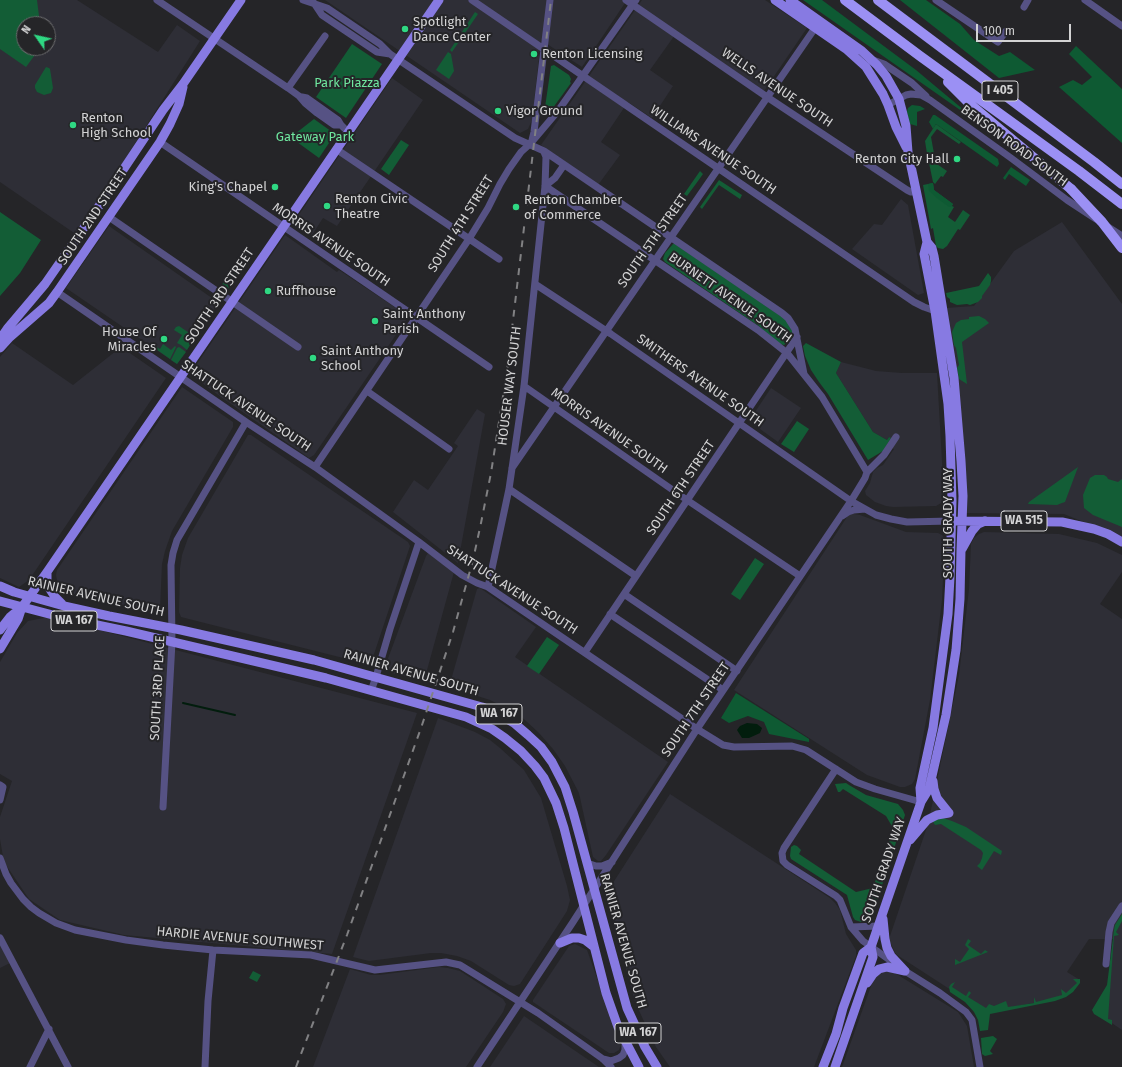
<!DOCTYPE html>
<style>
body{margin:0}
#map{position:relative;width:1122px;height:1067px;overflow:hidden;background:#252528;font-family:"Fira Sans",sans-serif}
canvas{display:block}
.north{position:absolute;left:16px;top:16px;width:40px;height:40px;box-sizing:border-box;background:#252528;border:1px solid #6b6b6d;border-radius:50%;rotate:304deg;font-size:11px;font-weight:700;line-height:16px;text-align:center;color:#d3d3d4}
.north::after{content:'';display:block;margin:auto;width:14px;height:18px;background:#2fd883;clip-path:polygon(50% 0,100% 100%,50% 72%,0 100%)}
.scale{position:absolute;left:976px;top:24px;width:95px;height:18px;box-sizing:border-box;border:2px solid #d3d3d4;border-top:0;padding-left:5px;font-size:12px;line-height:14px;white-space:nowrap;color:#d3d3d4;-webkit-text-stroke:3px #252528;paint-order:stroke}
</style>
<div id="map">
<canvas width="1122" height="1067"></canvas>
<div class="north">N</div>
<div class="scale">100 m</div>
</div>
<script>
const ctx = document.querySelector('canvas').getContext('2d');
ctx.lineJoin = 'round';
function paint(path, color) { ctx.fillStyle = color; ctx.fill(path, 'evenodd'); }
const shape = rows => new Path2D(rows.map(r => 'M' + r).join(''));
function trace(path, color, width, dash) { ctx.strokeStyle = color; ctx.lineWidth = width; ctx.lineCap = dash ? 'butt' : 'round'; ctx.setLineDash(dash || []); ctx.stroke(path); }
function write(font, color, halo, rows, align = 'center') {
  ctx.font = font + ' "Fira Sans",sans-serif'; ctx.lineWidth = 4; ctx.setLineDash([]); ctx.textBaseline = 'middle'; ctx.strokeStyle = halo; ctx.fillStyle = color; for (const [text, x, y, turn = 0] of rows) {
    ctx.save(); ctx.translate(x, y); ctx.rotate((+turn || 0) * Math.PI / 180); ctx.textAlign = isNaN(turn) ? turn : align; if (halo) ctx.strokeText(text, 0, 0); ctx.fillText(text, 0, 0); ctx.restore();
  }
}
const built = shape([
 [0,0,77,0,158,52,177,25,200,41,77,235,0,182],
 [24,24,48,24,48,48,24,48],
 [325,0,627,0,582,67,541,40,532,120,528,129,520,133],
 [642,0,765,0,807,28,764,91,677,32,650,70,673,86,652,118,628,102,601,142,620,155,598,185,541,145],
 [392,78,423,100,337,226,323,218,312,235,294,222],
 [901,199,908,205,924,293,918,295,852,249,874,224,882,225],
 [1062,222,1122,304,1122,540,1115,535,1064,514,962,513,946,308,974,306,1014,251],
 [109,226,219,303,177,364,66,288],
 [285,235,337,272,339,270,405,314,406,320,314,455,309,458,221,397,190,374],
 [12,343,73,385,121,347,166,378,29,580,19,587,0,578,0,357],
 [841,362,876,371,902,373,937,373,944,497,941,503,936,506,893,507,886,506,875,502,866,495,865,491,870,483,873,472,877,468,883,465,894,449,887,445,890,438,889,437,887,440,873,432,836,373],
 [182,387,233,422,233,427,172,531,165,551,162,564,160,609,156,612,67,593,59,590,56,575,57,570],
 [771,388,801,408,778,442,749,421],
 [477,409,485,414,458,563,393,512,414,480,428,490,458,446,454,443],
 [248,435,251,435,305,472,408,542,410,546,372,660,367,664,181,617,179,612,180,568,182,555,188,538],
 [851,514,854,514,860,515,906,532,938,533,942,535,945,539,942,600,930,700,915,779,912,784,905,787,900,787,867,775,734,690,847,517],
 [984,532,1059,534,1097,543,1122,555,1122,572,1100,604,1122,619,1122,1030,1094,1011,1109,988,1113,939,1089,939,1067,972,1080,980,1072,991,1055,999,985,1012,897,955,895,953,889,939,928,824,959,675,969,589,971,544,974,538,979,534],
 [428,553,454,572,424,681,391,673,388,668,388,665,386,664,426,556],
 [480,588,536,627,515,657,668,762,606,855,601,861,598,861,593,857,579,793,565,766,553,749,539,733,525,720,514,712,490,700,449,687,477,589],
 [49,617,417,713,332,954,124,935,60,920,29,899,4,862,0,839,0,817,12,781,0,774,0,662,17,633,28,621],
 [438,718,475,732,490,740,500,748,524,770,541,798,567,886,570,900,567,911,520,984,514,986,509,985,471,961,457,956,441,953,431,953,369,961,353,957],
 [670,794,830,898,835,903,840,910,846,934,856,950,856,956,814,1067,670,1067,656,1047,635,1002,608,903,608,898,611,886],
 [0,944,10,963,0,968],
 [575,944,587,950,621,1045,619,1050,614,1053,609,1053,533,1002,533,1000,569,946],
 [439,967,448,968,460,971,503,999,506,1004,503,1012,466,1067,313,1067,350,969,371,975,379,975],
 [890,970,958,1012,967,1026,974,1067,842,1067,875,975,881,971],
 [524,1016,599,1067,490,1067]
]);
const green = shape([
 [0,0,37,0,40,24,24,24,24,48,40,48,26,67,0,49],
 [475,12,478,14,452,52,450,50],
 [352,44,382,64,346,118,316,97],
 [448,52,451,54,454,71,449,79,436,70],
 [554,65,569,75,571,79,570,82,571,83,547,116,544,114,551,66],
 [46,67,49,68,50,69,53,88,51,93,44,95,37,92,35,88,35,85],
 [314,119,335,134,319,158,297,142,294,141,291,137],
 [936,124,961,142,959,144,937,129,931,137,935,159,928,160,925,141],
 [401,140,409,145,389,175,381,169],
 [934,162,947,171,943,177,941,176,935,184,933,182,929,163],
 [700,171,703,174,698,181,687,196,684,194],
 [719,180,742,195,740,199,719,185,702,209,700,207],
 [933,183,934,190,953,204,952,206,954,207,948,217,955,222,963,210,970,215,960,230,958,229,947,246,943,249,938,248,936,246,933,228,931,229,923,185],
 [0,212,41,240,20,273,0,296],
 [673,244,675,244,787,320,793,332,788,342,784,345,779,344,759,326,665,262,663,259,665,253],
 [239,264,243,267,228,289,222,285,224,281,227,282],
 [988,273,991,277,991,281,990,285,982,296,982,298,978,302,970,305,967,304,957,305,950,302,950,299,947,297,946,293,979,286],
 [979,316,985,319,989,323,962,342,967,384,959,379,957,368,959,365,956,348,954,345,952,332,956,323,961,320,969,319,969,317],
 [179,326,195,337,187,350,181,345,177,343,182,335,174,330,176,327],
 [806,343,841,362,836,373,873,432,887,440,889,437,891,438,883,451,868,460,828,394,819,382,811,370,805,356,803,346],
 [163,344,171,350,175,346,176,347,170,359,153,347,155,346,160,349],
 [179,347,186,352,177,364,171,360,177,348],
 [797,421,809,429,794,452,781,444],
 [1078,467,1065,502,1062,503,1057,505,1028,504,1029,502],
 [1095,475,1104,475,1107,477,1108,479,1118,482,1122,479,1122,527,1093,515,1084,508,1083,495,1090,478],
 [755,558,764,564,740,600,731,594],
 [547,637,559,645,539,674,527,666],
 [846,783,849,785,866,795,898,804,903,810,905,815,872,916,866,921,861,922,855,920,853,917,847,895,791,859,790,856,791,847,794,845,797,846,801,850,799,854,856,892,873,888,893,828,886,816,843,789,840,792,838,792,835,784],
 [940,817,952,821,966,827,1002,851,1001,855,994,851,982,870,977,866,980,863,982,858,983,853,981,850,941,824,935,825,932,820],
 [1122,914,1122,921,1116,932,1119,935,1114,936,1108,1019,1112,1020,1112,1025,1094,1014,1092,1010,1107,985,1114,930,1115,925],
 [968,939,971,941,968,945,981,954,985,950,988,952,955,965,955,959,960,962,969,949,965,945],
 [253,971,261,975,257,982,249,978],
 [1073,979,1080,979,1080,983,1073,992,1066,997,1055,1001,990,1014,988,1030,980,1031,978,1020,974,1012,965,1002,950,992,949,987,951,984,955,982,952,987,966,996,969,991,971,993,968,997,986,1008,989,1004,994,1006,1006,1001,1008,1007,1034,1003,1034,997,1036,1002,1062,995,1061,989,1066,993,1077,983],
 [993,1036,997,1039,990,1051,993,1054,985,1056,982,1054,981,1038]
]);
const forest = shape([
 [803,0,822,0,916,70,983,126],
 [900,0,926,0,960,24,974,40,999,56,1010,52,1035,70,999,78],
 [1076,46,1122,89,1122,143,1059,87,1073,80,1082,85,1092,77,1069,54],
 [912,105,920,106,925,109,917,112,917,126,910,124,907,112,908,108],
 [933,115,935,115,998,159,999,164,997,167,936,124,933,129,929,122],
 [1011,167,1030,180,1026,186,1009,174,1005,180,1003,178],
 [933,183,934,190,953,204,951,207,949,207,938,199,929,191,928,184],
 [736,693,809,739,809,742,769,734,764,722,748,716,729,723,721,718]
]);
const water = shape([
 [747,723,757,724,762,728,760,733,749,738,742,738,737,730,740,726]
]);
const stream = shape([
 [183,703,235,715]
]);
const minor = shape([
 [157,0,288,88,299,96,305,103,317,113,334,125,341,125],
 [303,0,327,8,380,44,390,54,515,138,544,151,782,313,788,318,795,329,804,374],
 [472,0,914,302,924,307,938,312],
 [626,0,767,97,907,190,911,192,917,192],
 [936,0,998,42,1006,31],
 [1085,0,1122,26],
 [314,3,322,15,377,52,390,54],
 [1024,7,1028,0],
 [873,60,884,64,912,83,926,96],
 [288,88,325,36],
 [302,97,307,98,338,120,341,125,344,128],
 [888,105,906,95,911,94,921,95,930,100,1011,158,1067,200,1096,219],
 [532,140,534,132,550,0],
 [160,142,489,367],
 [336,149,499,259],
 [545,186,758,330,787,353,822,397,867,472],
 [545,186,555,178,564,165],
 [109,217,298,347],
 [1108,227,1122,236],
 [535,284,611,334,851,501,876,515,891,519,907,522,951,521],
 [57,292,246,422,315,467,419,542,462,575,477,583,488,587,697,729,723,745,734,747,792,746,806,750,856,782,875,789,921,802],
 [524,386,687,500,800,576],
 [367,391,449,449],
 [315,467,469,239,488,208,500,184,509,169,521,152,530,144,558,111,636,0],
 [512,468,815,28],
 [509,489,636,576],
 [842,516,848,512,854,510,865,509],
 [488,587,509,489,524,386,545,186,546,157,544,152],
 [624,594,737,671],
 [610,614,723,690],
 [585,652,797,337],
 [371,691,376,677,390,629,419,542],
 [836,769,784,848,782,853,783,861,787,865,836,896,840,900,851,927,863,941,905,971,940,993,966,1012,972,1020,980,1067],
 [0,785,3,787,0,800],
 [163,807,172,642,171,565,173,553,177,540,246,422],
 [0,858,6,874,11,883,23,899,31,907,39,913,56,923,75,930,126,940,163,945,213,950,311,955,375,970,446,962,460,965,538,1013,603,1059,611,1067],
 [587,863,596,866,602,866,612,862],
 [851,927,879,926],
 [0,938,68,1067],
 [1106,964,1109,932,1111,923,1122,906],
 [603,1059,611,1061,619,1058,623,1055,625,1050,625,1042],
 [30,1067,49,1029],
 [205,1067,208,1001,213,950],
 [477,1067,573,922,697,729,851,501,865,478,867,472,884,455,896,437]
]);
const major = shape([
 [775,0,846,49,866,67,883,94,888,105,896,127,906,147],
 [790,0,862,51,877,65,886,76,899,99,906,126,908,152,927,242,924,254,935,311,948,404,950,436,952,501,950,577,948,614,933,728,920,788,921,802],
 [0,339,7,329,45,284,97,209,163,110,183,84,241,0],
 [0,348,10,337,49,303,57,292,160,142,170,124,179,104,183,87],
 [956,521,1062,522,1094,529,1108,534,1122,542],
 [962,549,972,531,978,524,985,521],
 [47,572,47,580,48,586,55,597,62,604],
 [0,586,14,592,64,606,109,616,181,630,314,660,482,707,497,713,514,723,528,735,541,747,552,762,565,787,573,812,627,1008,645,1047,657,1067],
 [0,601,68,619,126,631,326,678,466,717,492,729,505,738,521,751,535,766,544,778,556,803,564,828,606,993,618,1027,639,1067],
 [0,630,10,617,22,607],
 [0,649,18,619,22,607,47,572,439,0],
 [933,781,934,789,937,798,949,813],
 [910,840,927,820,937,815,949,813],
 [883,919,885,939,887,948,891,956,905,971],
 [560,943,572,938,579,938,585,940,594,947],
 [867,983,873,974,879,969,887,967,905,971],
 [823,1067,836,1034,843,1008,863,953,871,947],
 [835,1067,873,957,871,947,921,802,929,789,946,715,956,650,960,599,961,550,963,496,961,461,954,378,934,256,932,248,927,242]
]);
const highway = shape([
 [845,0,920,56,1079,171,1122,204],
 [878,0,1094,162,1122,184],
 [948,82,971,105,1071,189]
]);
const rail = shape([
 [296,1067,347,935,421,728,453,632,473,560,481,523,491,473,507,371,551,0]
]);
const highwayBridge = shape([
 [1071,189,1102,222,1122,248]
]);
const markers = [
 [405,29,4,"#2fd883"],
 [534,54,4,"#2fd883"],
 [498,111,4,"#2fd883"],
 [73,125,4,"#2fd883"],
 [957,159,4,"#2fd883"],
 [275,187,4,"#2fd883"],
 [327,206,4,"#2fd883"],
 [516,207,4,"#2fd883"],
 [268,291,4,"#2fd883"],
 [375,321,4,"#2fd883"],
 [164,339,4,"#2fd883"],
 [313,358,4,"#2fd883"]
];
const shields = [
 [1000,91,36],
 [1024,521,46],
 [74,621,46],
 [499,714,46],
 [638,1033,46]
];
const shieldNames = [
 ["I 405",1000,91],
 ["WA 515",1024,521],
 ["WA 167",74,621],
 ["WA 167",499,714],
 ["WA 167",638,1033]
];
const poiNames = [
 ["Spotlight",413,22],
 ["Dance Center",413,37],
 ["Renton Licensing",542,54],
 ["Vigor Ground",506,111],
 ["Renton",81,118],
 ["High School",81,133],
 ["Renton City Hall",949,159,"right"],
 ["King's Chapel",267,187,"right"],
 ["Renton Civic",335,199],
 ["Theatre",335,214],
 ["Renton Chamber",524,200],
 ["of Commerce",524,215],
 ["Ruffhouse",276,291],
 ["Saint Anthony",383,314],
 ["Parish",383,329],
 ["House Of",156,332,"right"],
 ["Miracles",156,347,"right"],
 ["Saint Anthony",321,351],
 ["School",321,366]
];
const parkNames = [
 ["Park Piazza",347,83],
 ["Gateway Park",315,137]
];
const streetNames = [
 ["WELLS AVENUE SOUTH",777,88,34],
 ["BENSON ROAD SOUTH",1014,146,36],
 ["WILLIAMS AVENUE SOUTH",713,150,34],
 ["SOUTH 2ND STREET",93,217,-56],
 ["SOUTH 4TH STREET",461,224,-58],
 ["SOUTH 5TH STREET",653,241,-55],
 ["MORRIS AVENUE SOUTH",331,245,34],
 ["SOUTH 3RD STREET",220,296,-56],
 ["BURNETT AVENUE SOUTH",730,298,35],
 ["SMITHERS AVENUE SOUTH",700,381,35],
 ["HOUSER WAY SOUTH",510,386,-83],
 ["SHATTUCK AVENUE SOUTH",246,406,34],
 ["MORRIS AVENUE SOUTH",609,431,35],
 ["SOUTH 6TH STREET",681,488,-56],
 ["SOUTH GRADY WAY",948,523,-90],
 ["SHATTUCK AVENUE SOUTH",512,590,33],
 ["RAINIER AVENUE SOUTH",96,597,13],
 ["RAINIER AVENUE SOUTH",411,673,16],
 ["SOUTH 3RD PLACE",158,688,-87],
 ["SOUTH 7TH STREET",696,710,-56],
 ["SOUTH GRADY WAY",884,870,-71],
 ["HARDIE AVENUE SOUTHWEST",240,939,5],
 ["RAINIER AVENUE SOUTH",623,941,74]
];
paint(built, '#2e2e36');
paint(green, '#135d36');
paint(forest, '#0e5a33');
paint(water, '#021d0d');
trace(stream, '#021d0d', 2);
trace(minor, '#565284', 7);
trace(major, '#877ae2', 9);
trace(highway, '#9b90f4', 10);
trace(rail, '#818183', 2, [7, 7]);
trace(highwayBridge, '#9b90f4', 10);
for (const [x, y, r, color] of markers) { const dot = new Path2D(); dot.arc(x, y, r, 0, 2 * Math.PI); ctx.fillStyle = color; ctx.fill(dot); trace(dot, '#252528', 1.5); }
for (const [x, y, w] of shields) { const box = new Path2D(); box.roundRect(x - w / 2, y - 10, w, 20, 3); ctx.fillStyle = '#252528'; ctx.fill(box); trace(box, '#d3d3d4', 1); }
write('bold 12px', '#d3d3d4', null, shieldNames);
write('13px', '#d3d3d4', '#252528', poiNames, 'left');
write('13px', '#6fe79f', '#252528', parkNames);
write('13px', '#d3d3d4', '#252528', streetNames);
</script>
